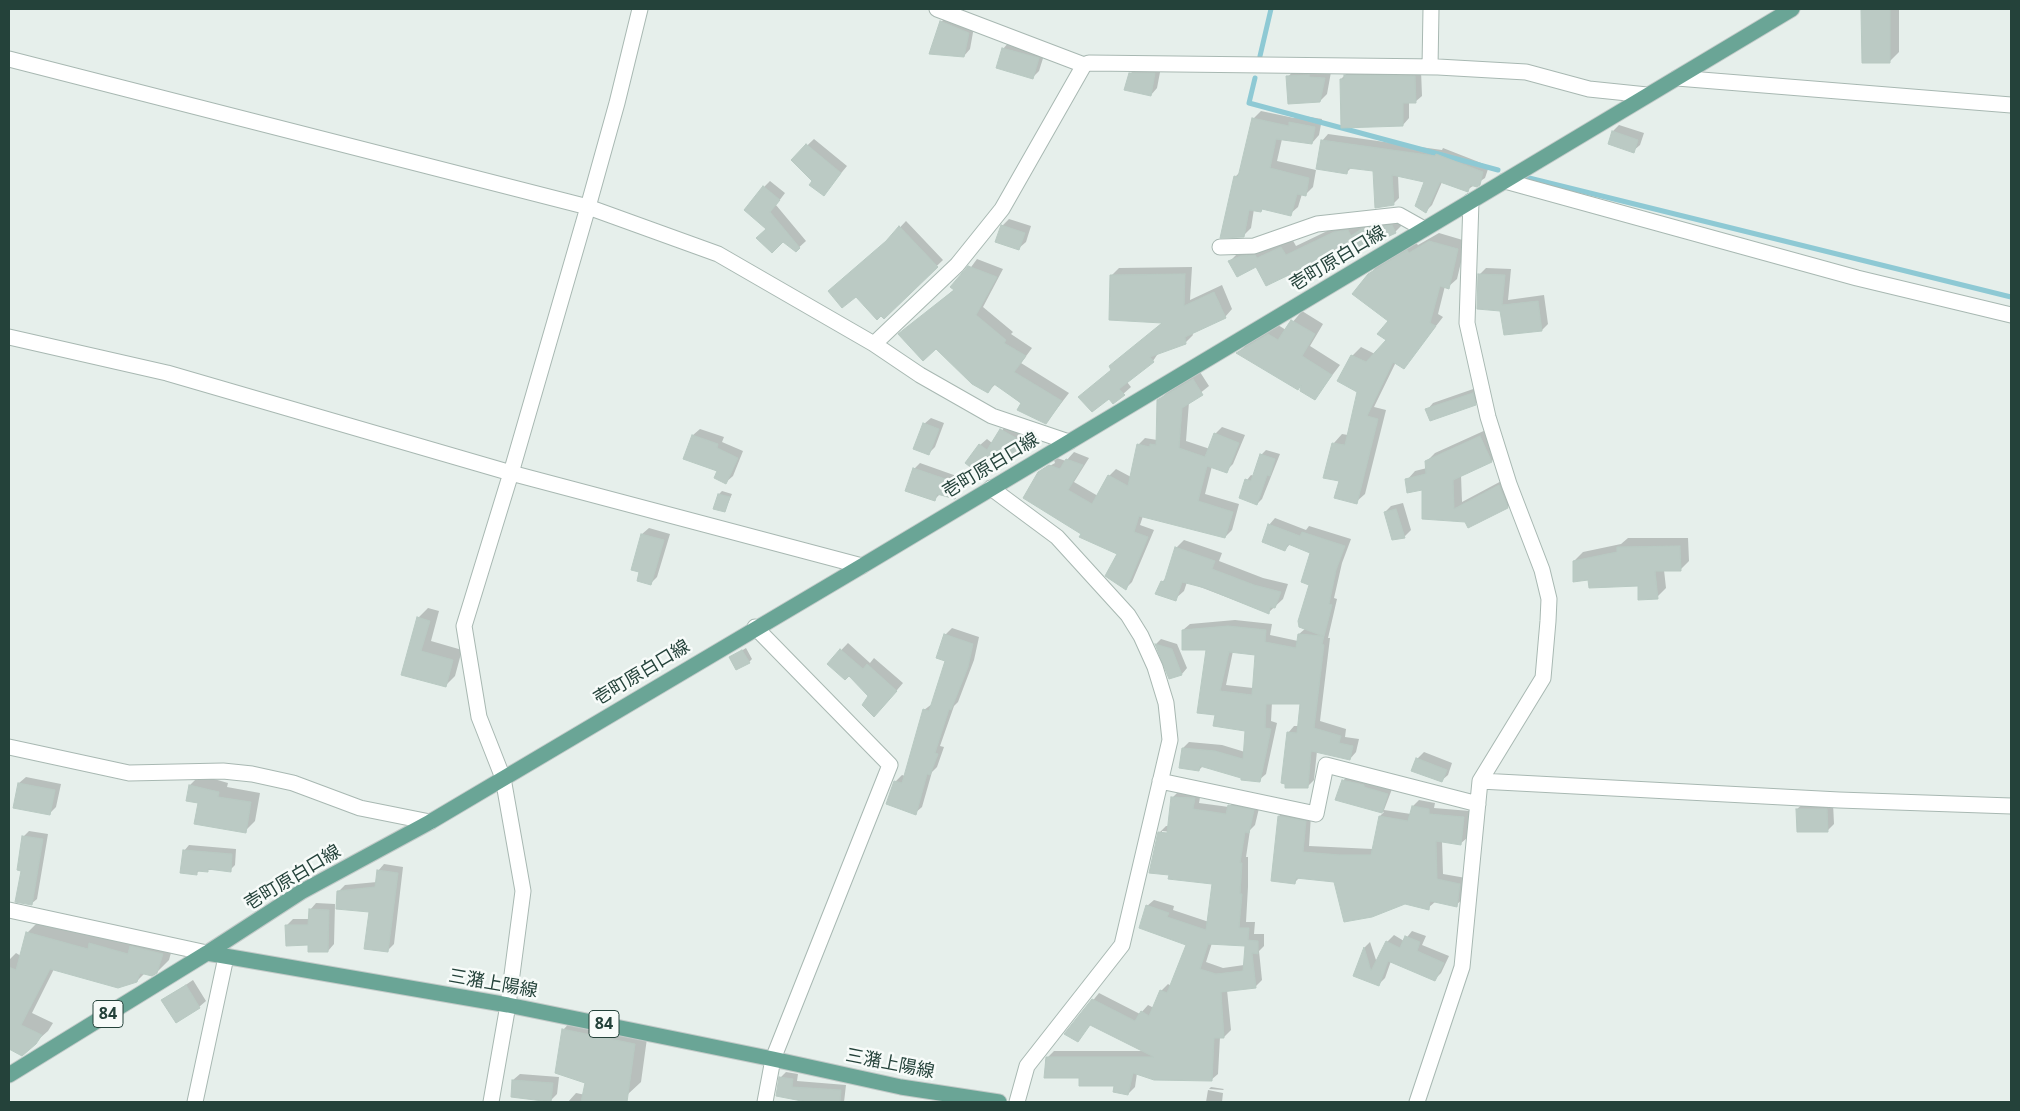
<!DOCTYPE html>
<meta charset="utf-8">
<style>
body{margin:0}
#map{position:relative;width:2020px;height:1111px;overflow:hidden;background:#e6efeb;font-family:"Open Sans",sans-serif}
canvas{display:block}
.frame{position:absolute;inset:0;border:10px solid #24423a;pointer-events:none}
</style>
<div id="map">
<canvas width="2020" height="1111"></canvas>
<div class="frame"></div>
</div>
<script>
const ctx = document.querySelector('canvas').getContext('2d');
ctx.lineJoin = 'round';
function paint(path, color) { ctx.fillStyle = color; ctx.fill(path, 'evenodd'); }
const shape = rows => new Path2D(rows.map(r => 'M' + r).join(''));
function trace(path, color, width, dash) { ctx.strokeStyle = color; ctx.lineWidth = width; ctx.lineCap = dash ? 'butt' : 'round'; ctx.setLineDash(dash || []); ctx.stroke(path); }
function write(font, color, halo, rows, align = 'center') {
  ctx.font = font + ' "Open Sans","Noto Sans JP",sans-serif'; ctx.lineWidth = 5; ctx.setLineDash([]); ctx.textBaseline = 'middle'; ctx.strokeStyle = halo; ctx.fillStyle = color; for (const [text, x, y, turn = 0] of rows) {
    ctx.save(); ctx.translate(x, y); ctx.rotate((+turn || 0) * Math.PI / 180); ctx.textAlign = isNaN(turn) ? turn : align; if (halo) ctx.strokeText(text, 0, 0); ctx.fillText(text, 0, 0); ctx.restore();
  }
}
const shadow = shape([
 [1863,9,1899,9,1899,52,1889,62,1863,62],
 [948,16,974,27,970,49,964,56,941,22],
 [1009,42,1045,52,1039,71,1033,77,1003,49],
 [1137,67,1161,67,1157,88,1151,95,1130,74],
 [1294,70,1331,72,1327,94,1320,101,1288,77],
 [1421,70,1422,96,1415,102,1409,102,1409,118,1403,125,1341,79,1347,73],
 [1261,111,1294,118,1298,115,1322,119,1319,135,1312,143,1282,139,1277,161,1316,170,1313,187,1305,195,1302,194,1298,207,1290,214,1263,208,1261,210,1254,209,1251,228,1243,236,1235,177,1241,171,1253,119],
 [1619,125,1644,133,1640,145,1633,151,1613,131],
 [1328,134,1442,150,1443,148,1489,166,1485,178,1467,190,1442,182,1432,205,1426,211,1426,181,1398,175,1399,198,1393,204,1374,170,1352,167,1346,173,1322,141],
 [814,139,847,166,824,194,792,160],
 [770,181,785,193,776,205,806,241,795,251,768,228,764,187],
 [1009,219,1031,226,1026,242,1019,248,1002,226],
 [1372,219,1405,222,1395,232,1325,257,1257,265,1229,262,1239,252,1291,237,1296,246,1346,222],
 [906,221,943,260,884,317,856,296,890,238],
 [1439,233,1466,241,1457,279,1448,287,1445,286,1438,314,1443,317,1404,367,1396,362,1374,407,1386,410,1365,494,1356,502,1341,480,1334,443,1342,434,1348,435,1359,391,1339,380,1352,356,1361,347,1375,354,1388,340,1390,321,1369,275,1378,265,1416,243,1418,245],
 [977,259,1003,269,983,307,1013,332,1011,334,1032,348,1021,363,1069,393,1046,423,996,384,988,391,936,348,900,334,955,289],
 [1192,267,1190,300,1222,285,1232,309,1225,317,1192,332,1193,335,1186,342,1159,352,1153,361,1127,382,1131,387,1113,403,1112,369,1163,322,1111,276,1119,268],
 [1486,268,1511,269,1508,300,1544,295,1548,324,1542,330,1505,334,1501,310,1479,275],
 [1302,311,1323,324,1310,346,1340,365,1315,398,1302,384,1238,353,1247,344,1278,325,1286,330],
 [1200,372,1209,386,1189,402,1186,441,1210,449,1215,434,1222,427,1245,435,1233,464,1226,471,1212,466,1205,494,1239,504,1232,530,1225,537,1143,516,1140,525,1154,530,1132,582,1125,589,1119,553,1083,534,1039,472,1055,463,1054,460,1046,465,1057,458,1066,461,1074,452,1089,458,1074,482,1098,496,1109,476,1116,469,1131,477,1138,445,1145,438,1157,440,1159,401,1166,393],
 [1479,387,1481,397,1475,403,1427,410,1433,403],
 [931,418,944,423,935,447,928,454,924,424],
 [1008,423,1029,435,1013,456,1002,449,988,468,980,445,987,439,992,443],
 [700,429,724,437,722,442,743,451,733,476,726,482,718,471,685,459,693,435],
 [1488,429,1500,453,1492,461,1461,475,1462,502,1507,478,1516,499,1508,507,1466,521,1423,488,1407,480,1415,471,1427,468,1426,462,1435,453],
 [1266,450,1280,454,1262,499,1257,504,1247,480,1251,475,1254,476,1261,455],
 [920,463,965,479,961,492,955,498,940,494,934,500,914,469],
 [722,491,732,494,725,510,719,494],
 [1403,503,1411,530,1404,537,1385,512,1391,506],
 [1275,518,1306,530,1309,526,1351,539,1342,563,1334,598,1337,599,1328,638,1330,638,1320,721,1346,729,1345,737,1359,739,1356,752,1350,759,1317,751,1314,780,1308,786,1288,733,1294,726,1299,726,1302,702,1272,702,1271,721,1277,723,1266,774,1259,780,1203,766,1199,770,1183,748,1189,742,1222,745,1245,752,1246,730,1216,714,1208,649,1183,630,1190,624,1235,620,1272,624,1270,635,1298,641,1299,634,1306,628,1311,584,1312,553,1290,544,1285,550,1269,525],
 [1233,651,1256,653,1253,688,1226,685],
 [649,528,670,534,657,577,650,584,641,571,632,569,642,534],
 [1628,538,1688,538,1689,561,1680,570,1664,570,1666,588,1657,597,1639,584,1590,579,1574,561,1583,552,1621,544],
 [1184,540,1222,553,1219,561,1263,578,1288,584,1283,599,1268,613,1187,582,1184,591,1175,599,1162,582,1167,577,1176,548],
 [428,608,439,611,431,641,462,650,455,676,445,686,402,674,418,618],
 [952,628,979,637,974,660,958,702,954,706,940,746,944,747,937,767,932,772,922,807,915,813,895,782,902,775,905,776,924,710,932,704,946,660,945,635],
 [1161,639,1177,644,1187,668,1182,674,1169,678,1156,644],
 [848,643,870,663,874,658,903,683,881,709,849,674,828,664],
 [746,648,752,659,749,662,730,658],
 [1424,752,1452,763,1448,775,1441,781,1417,759],
 [200,775,228,783,227,787,260,793,255,821,245,831,199,802,188,800,190,785],
 [1348,775,1392,789,1384,810,1411,814,1413,806,1419,800,1435,803,1434,808,1470,811,1467,838,1460,844,1442,841,1443,874,1466,878,1463,899,1456,905,1435,902,1428,908,1335,881,1300,877,1294,883,1272,880,1279,816,1285,810,1311,815,1309,846,1373,849,1380,816,1384,812,1337,799,1343,781],
 [26,777,61,784,56,807,50,813,19,783],
 [1179,791,1201,792,1199,803,1229,807,1236,799,1260,804,1255,825,1250,830,1246,857,1248,857,1248,887,1246,922,1255,922,1254,934,1264,934,1264,946,1259,951,1262,980,1255,987,1227,990,1231,1030,1224,1037,1220,1037,1218,1074,1211,1080,1137,1073,1135,1087,1128,1094,1116,1084,1081,1077,1045,1077,1045,1060,1054,1051,1144,1051,1091,1024,1077,1040,1066,1034,1099,993,1140,1014,1148,1005,1154,1008,1161,991,1168,984,1171,986,1187,944,1147,906,1154,900,1174,906,1173,910,1209,922,1213,883,1170,874,1159,833,1166,826,1169,826,1172,798],
 [1162,831,1173,832,1162,834],
 [1212,943,1247,945,1244,965,1223,968,1206,962],
 [1804,803,1833,803,1834,824,1827,831,1797,809],
 [29,831,48,834,37,899,31,904,23,837],
 [189,845,236,849,235,865,230,870,200,870,196,874,184,851],
 [384,864,403,867,394,944,387,951,371,911,338,892,345,885,377,882,378,871],
 [316,903,335,904,334,944,328,951,309,944,286,926,293,919,310,919,310,910],
 [39,921,97,937,102,932,174,942,169,960,157,972,145,973,137,981,54,969,32,1013,53,1023,48,1031,22,1054,9,1047,9,960,16,953,21,956,27,933],
 [1412,931,1426,936,1422,945,1449,956,1441,973,1435,979,1391,961,1385,978,1379,984,1355,975,1365,947,1370,942,1377,963,1387,942,1394,935,1404,941],
 [193,980,206,1001,199,1007,163,1000],
 [576,1016,648,1031,641,1082,627,1095,563,1030],
 [786,1072,798,1074,797,1081,846,1085,844,1102,808,1102,808,1100,777,1095,780,1078],
 [520,1074,559,1077,557,1094,551,1100,512,1096,513,1080],
 [1211,1087,1224,1089,1223,1090,1209,1089],
 [1208,1090,1223,1093,1222,1102,1206,1102],
 [576,1093,620,1102,568,1102]
]);
const stream = shape([
 [1260,56,1271,9],
 [1255,78,1249,103,1498,170],
 [1525,177,2011,297]
]);
const building = shape([
 [1861,9,1890,9,1890,63,1862,63,1861,9],
 [940,21,969,33,964,57,929,54,940,21],
 [1002,48,1039,58,1033,79,996,68,1002,48],
 [1129,73,1155,73,1151,96,1124,90,1129,73],
 [1309,75,1309,77,1325,78,1320,102,1288,104,1286,76,1309,75],
 [1344,75,1415,76,1416,103,1403,103,1403,126,1341,128,1340,79,1344,79,1344,75],
 [1252,118,1289,126,1289,122,1315,127,1312,144,1276,139,1270,168,1309,178,1306,196,1297,194,1291,216,1262,209,1261,212,1249,210,1244,237,1220,238,1234,176,1238,177,1252,118],
 [1612,131,1638,140,1634,153,1608,144,1612,131],
 [1321,140,1435,156,1436,154,1483,172,1480,185,1477,187,1470,185,1468,192,1440,182,1426,213,1415,206,1424,182,1392,175,1394,205,1375,208,1373,171,1348,168,1347,174,1316,169,1321,140],
 [806,144,841,173,824,196,809,185,812,181,791,160,806,144],
 [763,186,780,200,770,212,800,248,796,252,783,242,772,253,756,238,766,229,744,210,763,186],
 [1001,225,1025,233,1019,250,995,242,1001,225],
 [1392,225,1396,233,1327,264,1324,258,1266,286,1256,267,1237,277,1228,261,1241,256,1255,255,1257,258,1281,247,1286,255,1334,232,1348,230,1351,236,1361,229,1392,225],
 [899,226,938,267,884,319,881,316,877,320,856,297,842,308,828,291,886,241,899,226],
 [1429,241,1458,249,1449,289,1440,286,1430,323,1436,326,1404,369,1393,362,1367,416,1378,419,1357,504,1334,498,1339,481,1323,478,1332,443,1345,445,1357,392,1337,381,1351,355,1366,362,1386,340,1377,334,1388,321,1352,294,1368,274,1407,250,1409,253,1429,241],
 [968,266,997,277,976,315,1006,340,1004,343,1026,356,1014,372,1062,401,1046,424,1017,410,1021,403,994,384,988,393,972,384,936,349,923,361,898,334,954,290,950,287,968,266],
 [1185,274,1184,306,1214,292,1226,318,1185,337,1186,344,1150,357,1154,362,1119,389,1125,395,1113,404,1109,399,1092,412,1078,397,1111,370,1109,366,1162,323,1109,320,1110,275,1185,274],
 [1478,274,1505,275,1502,305,1538,301,1542,331,1504,335,1500,311,1477,309,1478,274],
 [1291,320,1315,334,1302,356,1332,375,1315,400,1300,391,1301,385,1298,390,1236,353,1268,334,1278,340,1291,320],
 [1193,379,1203,395,1182,408,1179,448,1205,457,1214,433,1239,443,1227,473,1207,466,1198,501,1233,512,1225,538,1139,516,1134,532,1148,537,1126,590,1105,576,1117,554,1079,537,1081,534,1023,498,1038,472,1049,465,1060,469,1066,459,1083,465,1068,490,1092,504,1108,475,1128,486,1137,444,1150,447,1150,444,1156,445,1157,400,1193,379],
 [1473,393,1476,405,1430,421,1425,409,1473,393],
 [923,423,939,429,929,455,913,449,923,423],
 [1000,429,1023,442,1013,457,1001,450,982,476,965,463,979,444,987,450,1000,429],
 [692,435,718,444,717,448,738,458,726,484,714,478,717,471,683,459,692,435],
 [1480,436,1492,462,1453,480,1454,509,1499,485,1508,508,1468,528,1465,522,1422,519,1422,490,1407,493,1405,479,1426,474,1425,461,1480,436],
 [1260,454,1275,459,1270,476,1267,475,1257,505,1239,498,1245,479,1251,481,1260,454],
 [913,468,960,484,955,499,937,494,935,501,905,491,913,468],
 [718,494,730,497,725,512,713,509,718,494],
 [1396,509,1405,538,1392,540,1384,512,1396,509],
 [1268,524,1300,536,1302,532,1345,546,1336,570,1329,604,1332,605,1322,644,1324,645,1314,728,1341,736,1339,743,1353,746,1350,760,1311,751,1308,788,1285,788,1285,784,1281,783,1287,732,1297,733,1300,704,1266,704,1265,728,1271,729,1260,782,1241,780,1241,778,1200,766,1199,771,1179,768,1182,748,1215,751,1243,759,1245,731,1213,726,1215,715,1197,713,1206,650,1182,650,1182,630,1228,626,1266,630,1265,642,1296,648,1298,634,1323,636,1299,627,1298,621,1309,585,1301,582,1310,553,1288,544,1285,551,1262,542,1268,524],
 [1229,652,1255,655,1252,695,1220,691,1229,652],
 [641,534,664,540,651,585,637,581,639,572,631,570,641,534],
 [1680,546,1681,571,1655,571,1658,599,1638,600,1638,586,1589,588,1588,580,1573,582,1573,561,1617,552,1617,547,1680,546],
 [1175,547,1215,561,1212,569,1254,585,1281,592,1275,608,1270,607,1269,614,1205,588,1182,582,1176,601,1155,594,1161,581,1164,582,1175,547],
 [417,617,430,621,421,651,453,660,446,687,401,675,417,617],
 [944,634,973,644,968,667,951,710,949,709,935,753,938,754,930,775,927,774,916,815,886,804,894,781,902,783,923,709,929,711,945,661,936,658,944,634],
 [1155,644,1172,649,1182,675,1169,679,1155,644],
 [840,649,863,669,867,664,897,691,874,717,862,705,868,696,849,676,845,680,827,664,840,649],
 [742,650,750,663,736,670,729,657,742,650],
 [1416,758,1447,770,1442,782,1411,771,1416,758],
 [1342,780,1364,785,1364,787,1388,794,1382,813,1335,800,1342,780],
 [18,783,55,790,50,815,13,808,18,783],
 [189,785,219,792,218,797,251,802,246,833,194,824,198,803,186,801,189,785],
 [1171,797,1195,798,1193,809,1226,814,1228,805,1254,810,1249,833,1245,832,1240,863,1242,863,1240,894,1242,894,1239,928,1249,928,1248,940,1258,941,1258,954,1252,953,1256,988,1221,992,1224,1038,1214,1038,1212,1081,1154,1080,1133,1073,1128,1095,1113,1092,1114,1086,1079,1086,1079,1078,1044,1078,1046,1057,1154,1057,1090,1025,1078,1042,1064,1034,1092,999,1135,1021,1141,1011,1149,1016,1160,990,1167,993,1186,945,1139,928,1146,905,1169,913,1167,917,1206,930,1212,884,1168,879,1169,875,1149,873,1158,832,1167,833,1171,797],
 [1208,944,1245,946,1243,971,1216,974,1200,969,1208,944],
 [1412,806,1429,809,1429,814,1464,817,1461,845,1436,841,1437,879,1460,884,1457,907,1430,901,1429,910,1405,904,1372,917,1344,922,1334,882,1296,878,1295,884,1271,881,1278,816,1306,821,1303,852,1340,855,1371,855,1379,816,1408,821,1412,806],
 [1796,809,1827,809,1828,832,1797,832,1796,809],
 [22,836,43,839,32,905,15,902,21,871,17,870,22,836],
 [183,850,232,854,231,872,208,869,208,872,197,871,197,875,180,873,183,850],
 [377,870,398,873,388,952,364,949,369,912,336,909,337,891,375,887,377,870],
 [309,909,329,910,328,952,308,952,308,945,286,946,285,925,308,925,309,909],
 [26,932,88,949,89,943,128,954,130,946,163,954,157,973,152,976,140,973,137,982,118,988,50,969,21,1025,42,1035,36,1044,22,1056,9,1049,9,967,16,970,26,932],
 [1405,936,1420,942,1417,951,1444,963,1435,981,1388,961,1379,986,1353,976,1364,947,1371,971,1386,941,1400,948,1405,936],
 [186,985,200,1008,176,1023,161,1000,186,985],
 [562,1029,635,1044,627,1102,581,1102,585,1083,555,1073,562,1029],
 [779,1077,793,1079,792,1087,841,1090,840,1102,807,1102,776,1096,779,1077],
 [512,1080,553,1083,551,1102,511,1097,512,1080]
]);
const minor = shape([
 [937,9,1084,65],
 [9,59,588,207,718,254,874,344,920,375,992,416,1069,442],
 [1430,67,1431,9],
 [1677,78,2011,105],
 [1505,181,1857,278,2011,315],
 [1220,247,1254,246,1317,224,1399,215,1424,229],
 [9,337,167,373,511,473,862,566],
 [874,344,957,265,1002,209,1084,65,1089,63,1438,67,1526,72,1589,89,1647,95],
 [991,488,1057,537,1128,615,1141,636,1155,667,1166,703,1170,740,1122,945,1027,1066,1017,1102],
 [755,627,890,765,773,1059,765,1102],
 [9,747,129,773,223,771,252,774,293,783,360,808,430,822],
 [1160,781,1316,814,1326,765,1478,804],
 [1480,781,1839,800,2011,806],
 [9,910,207,953],
 [195,1102,226,957],
 [491,1102,508,1005,523,891,503,778,479,717,464,626,511,473,588,207,617,103,640,9],
 [1417,1102,1462,967,1480,781,1543,678,1548,621,1549,599,1542,570,1509,484,1488,417,1467,323,1471,201]
]);
const major = shape([
 [207,953,508,1005,773,1059,901,1087,999,1102],
 [9,1075,207,953,301,892,430,822,862,566,1792,9]
]);
const shields = [
 [108,1014,30],
 [604,1024,30]
];
const shieldNames = [
 ["84",108,1014],
 ["84",604,1024]
];
const streetNames = [
 ["壱町原白口線",1338,259,-31],
 ["壱町原白口線",991,466,-31],
 ["壱町原白口線",642,673,-31],
 ["壱町原白口線",293,878,-31],
 ["三潴上陽線",493,984,10],
 ["三潴上陽線",890,1064,11]
];
paint(shadow, '#0003');
trace(stream, '#8ec9d4', 5);
paint(building, '#bbcac4');
trace(building, '#b8c9c2', 1);
trace(minor, '#a8b8b2', 17);
trace(major, '#c2cac8', 17);
trace(minor, '#fff', 15);
trace(major, '#6aa596', 15);
for (const [x, y, w] of shields) { const box = new Path2D(); box.roundRect(x - w / 2, y - 13.5, w, 27, 4); ctx.fillStyle = '#f7fbf9'; ctx.fill(box); trace(box, '#24423a', 1); }
write('bold 16px', '#24423a', null, shieldNames);
write('18px', '#24423a', '#f7fbf9', streetNames);
</script>
